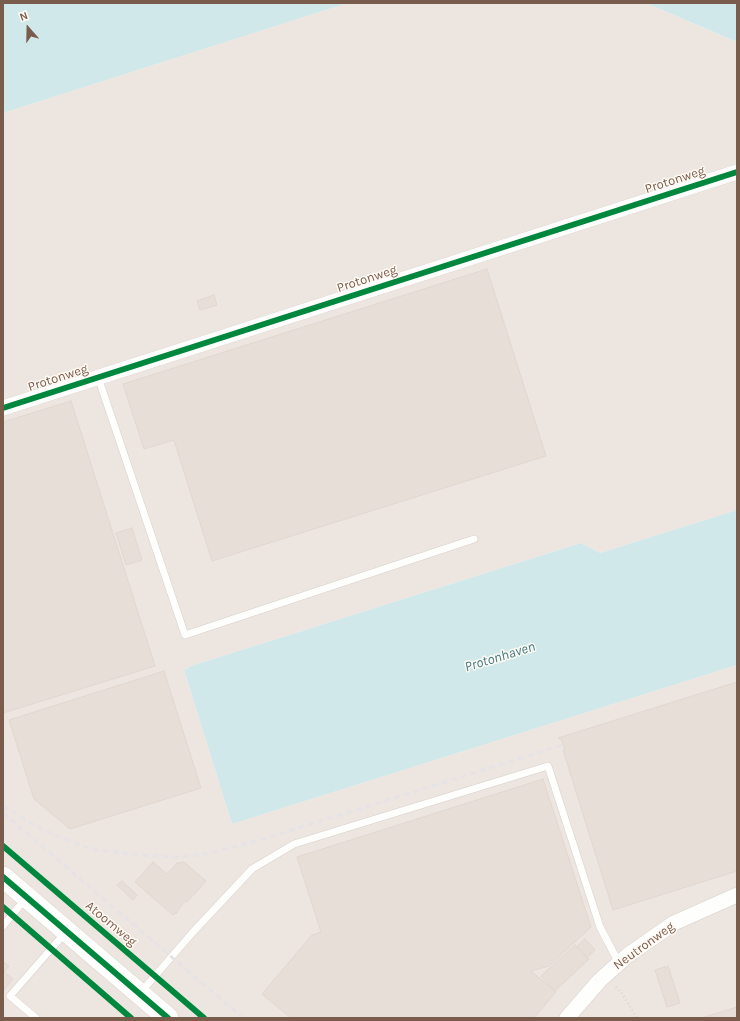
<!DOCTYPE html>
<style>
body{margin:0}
#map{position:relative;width:740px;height:1021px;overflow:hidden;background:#f9f5f0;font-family:Karla,sans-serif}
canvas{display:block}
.frame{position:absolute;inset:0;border:4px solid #7a5c4d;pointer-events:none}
.north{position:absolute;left:8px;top:8px;width:40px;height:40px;-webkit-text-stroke:3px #fffaf3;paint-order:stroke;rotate:340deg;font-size:11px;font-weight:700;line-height:16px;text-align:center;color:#7a5c4d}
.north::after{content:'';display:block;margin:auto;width:14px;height:18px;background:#7a5c4d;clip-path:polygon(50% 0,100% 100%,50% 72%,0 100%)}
</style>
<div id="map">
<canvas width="740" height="1021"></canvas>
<div class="frame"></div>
<div class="north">N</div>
</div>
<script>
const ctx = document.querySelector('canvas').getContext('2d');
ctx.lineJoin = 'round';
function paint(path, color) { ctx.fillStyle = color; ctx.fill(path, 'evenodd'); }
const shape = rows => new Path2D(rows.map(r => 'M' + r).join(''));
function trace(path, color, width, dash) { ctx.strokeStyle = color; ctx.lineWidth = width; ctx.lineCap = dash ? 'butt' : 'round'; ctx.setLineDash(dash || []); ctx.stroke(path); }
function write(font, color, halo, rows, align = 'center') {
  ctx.font = font + ' Karla,sans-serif'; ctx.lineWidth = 3; ctx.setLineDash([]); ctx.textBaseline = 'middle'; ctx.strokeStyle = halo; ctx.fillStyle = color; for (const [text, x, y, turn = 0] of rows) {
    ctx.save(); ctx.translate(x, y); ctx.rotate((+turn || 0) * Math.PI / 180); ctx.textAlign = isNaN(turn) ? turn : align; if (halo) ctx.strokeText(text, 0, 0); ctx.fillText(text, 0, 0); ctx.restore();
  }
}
const industrial = shape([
 [348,3,646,3,737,42,737,510,600,553,581,543,191,666,184,670,232,824,737,665,737,1018,3,1018,3,113]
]);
const water = shape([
 [3,3,348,3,3,113],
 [646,3,737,3,737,42],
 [737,510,737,665,232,824,184,670,191,666,581,543,600,553]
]);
const building = shape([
 [487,269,546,456,212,561,174,440,144,449,123,384,487,269],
 [214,295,217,305,200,310,197,301,214,295],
 [71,401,155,666,3,713,3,422,71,401],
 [132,528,142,560,126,565,116,533,132,528],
 [164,671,201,788,70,829,34,799,9,720,164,671],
 [737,682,737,871,613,910,563,750,565,750,561,739,559,739,558,738,737,682],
 [543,779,591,927,549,966,531,971,556,992,534,1018,291,1018,262,994,312,935,321,932,297,857,543,779],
 [153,862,167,874,177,863,184,862,206,881,187,902,185,901,177,911,178,912,176,914,175,913,173,915,135,882,153,862],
 [122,881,137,895,133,900,117,885,122,881],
 [585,939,595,950,587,958,577,946,585,939],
 [575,945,589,959,555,991,541,976,575,945],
 [3,962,9,966,4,972,13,979,3,991,3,962],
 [668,966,680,1003,667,1007,655,970,668,966],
 [737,1007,737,1018,701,1018,737,1007]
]);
const path = shape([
 [616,987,621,992,637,1018]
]);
const lane = shape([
 [98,377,185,635,474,539],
 [3,926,26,898],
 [141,992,193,932,252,869,294,844,548,766,600,927,619,963],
 [36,1018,10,996,65,933]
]);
const street = shape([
 [3,408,737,172],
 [567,1018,600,980,628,955,674,923,737,895]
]);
const secondary = shape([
 [3,877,168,1018]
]);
const rail = shape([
 [3,806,38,827,62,838,91,849,120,853,156,856,176,857,201,855,257,841,563,745],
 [3,813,243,1018]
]);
const cycleway = shape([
 [3,408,737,172],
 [3,846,204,1018],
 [3,877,168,1018],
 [3,907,131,1018]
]);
const streetNames = [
 ["Protonweg",675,180,-18],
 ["Protonweg",367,279,-18],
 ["Protonweg",58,378,-18],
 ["Atoomweg",111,924,40],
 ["Neutronweg",644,946,-36]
];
const waterNames = [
 ["Protonhaven",500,657,-17]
];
paint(industrial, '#ede5e0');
paint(water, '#d0e8ea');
paint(building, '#e6ded7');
trace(building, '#e2d8d2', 1);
trace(lane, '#d7d1cb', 8);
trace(street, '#d7d1cb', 16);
trace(secondary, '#d9d2cb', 22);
trace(path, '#dcd5d0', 2.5, [1, 3]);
trace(lane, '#fefefd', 7);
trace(street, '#fefefd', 15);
trace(secondary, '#fefefd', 21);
trace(rail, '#e6e3e7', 3, [6, 4]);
trace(cycleway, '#00873e', 6);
write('13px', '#7a5c4d', '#fffaf3', streetNames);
write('italic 14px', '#437c86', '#fffaf3', waterNames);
</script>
